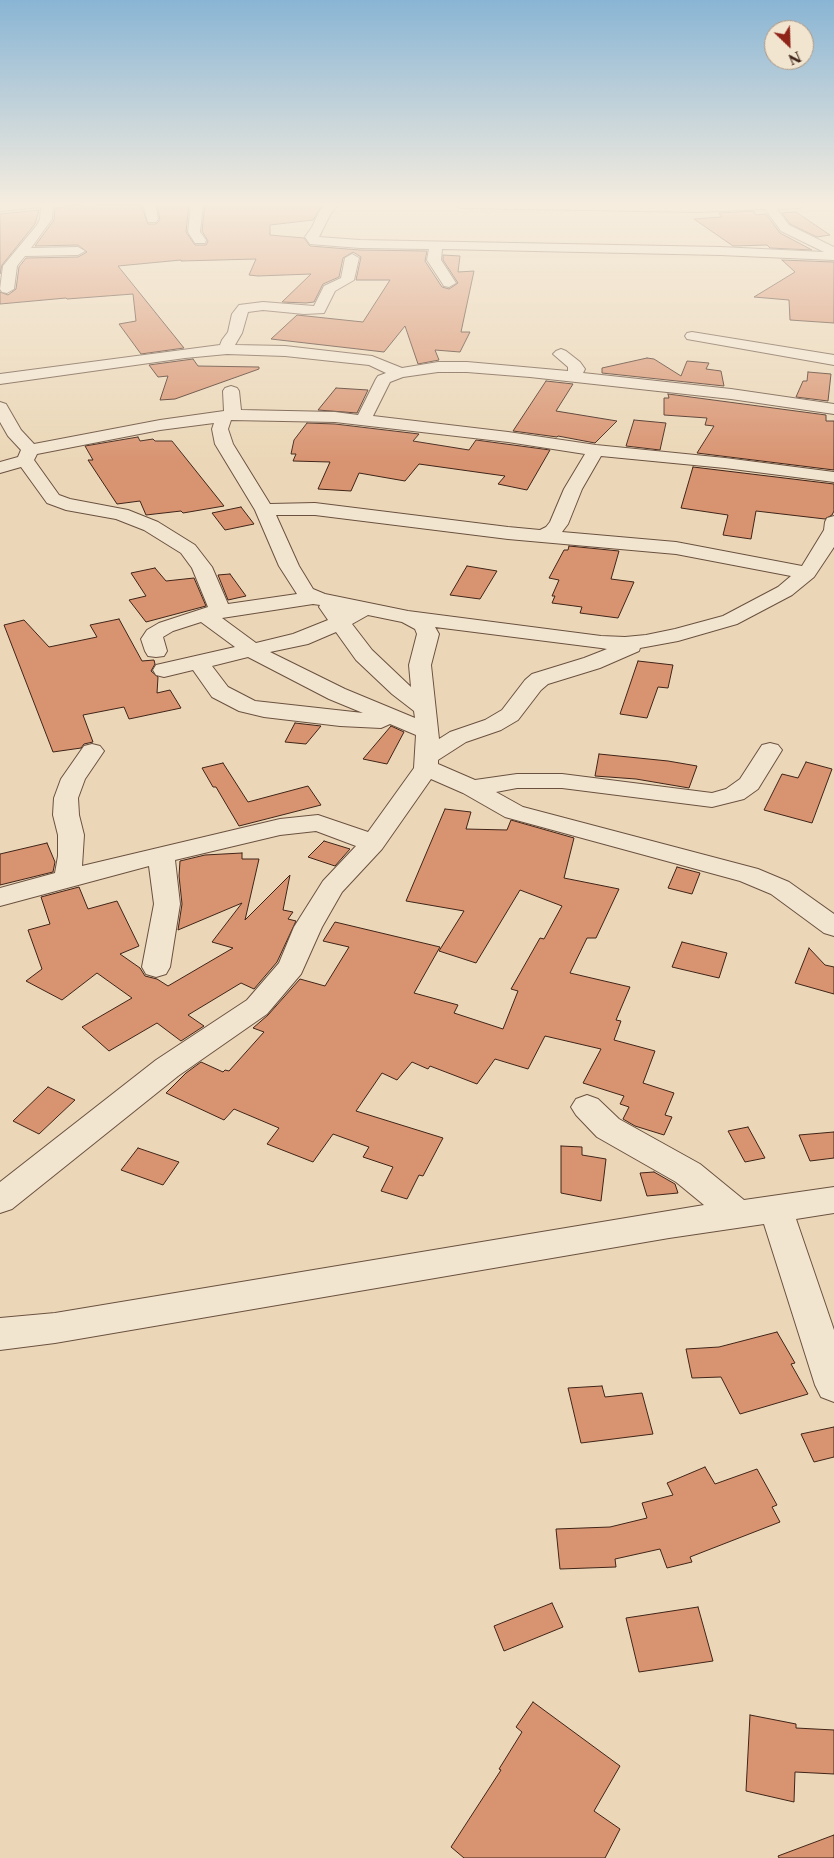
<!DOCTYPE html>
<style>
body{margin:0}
#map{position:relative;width:834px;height:1858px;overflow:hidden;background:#ebd7b7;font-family:"Libre Caslon Text",serif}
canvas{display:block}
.north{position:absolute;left:764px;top:20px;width:50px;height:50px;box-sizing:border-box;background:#f2e5d0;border:1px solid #ab9886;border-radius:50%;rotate:156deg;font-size:14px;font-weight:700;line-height:20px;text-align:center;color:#402418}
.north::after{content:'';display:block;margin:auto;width:18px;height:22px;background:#8f2418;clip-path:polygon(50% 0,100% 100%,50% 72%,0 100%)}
</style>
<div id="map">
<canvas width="834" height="1858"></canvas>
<div class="north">N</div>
</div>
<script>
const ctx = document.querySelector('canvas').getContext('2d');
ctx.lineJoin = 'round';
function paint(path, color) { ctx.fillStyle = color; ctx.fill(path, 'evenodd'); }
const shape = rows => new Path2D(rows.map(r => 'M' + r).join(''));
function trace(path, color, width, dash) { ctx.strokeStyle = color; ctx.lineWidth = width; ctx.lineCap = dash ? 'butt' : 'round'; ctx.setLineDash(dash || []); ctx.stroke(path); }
const building = shape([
 [85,204,141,205,148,224,156,224,160,220,157,204,189,204,186,232,195,245,206,245,208,241,202,231,205,204,323,204,313,220,270,225,270,235,304,238,310,246,360,250,427,251,425,261,442,287,449,289,458,283,443,260,443,255,460,256,458,272,474,271,461,332,470,332,460,352,435,350,439,360,418,364,405,326,384,352,271,339,297,315,363,322,390,280,356,280,361,257,353,252,343,258,339,277,323,284,314,302,306,303,282,302,311,274,258,276,249,275,256,259,181,261,181,260,118,266,184,348,141,354,119,324,136,321,133,294,67,299,66,298,0,304,0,292,8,295,16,289,19,267,26,258,78,257,87,252,78,245,35,246,54,220,55,208,85,204],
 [39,210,35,224,2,265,0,274,0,214,39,210],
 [753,211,756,215,766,214,780,233,812,250,770,248,767,245,733,246,694,219,722,217,719,213,753,211],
 [796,212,830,235,817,237,790,224,782,213,796,212],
 [782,260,834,262,834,323,790,320,789,300,754,297,795,272,782,260],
 [647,358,654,359,681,376,687,361,709,363,706,369,721,371,724,386,602,373,602,368,647,358],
 [193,359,198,366,259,367,259,369,175,399,160,400,168,376,158,377,149,365,193,359],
 [808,372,831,374,828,401,796,397,803,381,807,381,808,372],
 [546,381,573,384,556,411,617,421,595,443,558,436,557,437,513,431,546,381],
 [336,388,368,390,357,413,318,410,336,388],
 [668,394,826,415,826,421,834,421,834,470,697,453,714,426,705,425,707,418,664,415,664,398,669,398,668,394],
 [634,420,666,423,660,450,626,446,634,420],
 [307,423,335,424,419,434,413,441,469,450,476,440,550,450,527,490,498,484,505,476,419,464,405,481,359,473,351,491,318,489,330,462,293,461,296,454,291,454,294,440,307,423],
 [138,437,140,441,153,439,155,441,172,441,224,506,183,513,181,511,146,515,140,501,117,504,88,460,93,460,85,446,138,437],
 [693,467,834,484,834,511,832,515,825,519,756,511,751,539,723,535,728,515,681,508,693,467],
 [241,507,254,524,225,530,212,513,241,507],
 [569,546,619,551,611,579,634,582,618,618,580,613,582,607,552,603,555,596,552,596,559,580,549,578,564,550,568,550,569,546],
 [467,566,497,571,480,599,450,595,467,566],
 [155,568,166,581,194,578,206,606,146,622,129,600,146,596,131,573,155,568],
 [230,574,246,596,228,600,218,575,230,574],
 [119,619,142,661,154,660,155,664,151,671,158,677,157,693,170,690,181,708,129,719,124,707,83,715,93,742,84,744,81,748,53,752,4,625,24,620,49,647,97,637,90,625,119,619],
 [638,661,673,665,668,688,658,687,647,718,620,714,638,661],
 [295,723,321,726,306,744,285,742,295,723],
 [391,726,404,732,387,764,363,759,391,726],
 [599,754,668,761,697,766,689,788,636,779,595,776,599,754],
 [806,762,832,769,812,823,764,810,782,774,798,778,806,762],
 [223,763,248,802,308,786,321,805,239,826,216,787,213,787,202,768,223,763],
 [445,809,471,812,466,829,507,830,511,820,574,838,564,878,619,889,596,938,587,938,570,973,630,987,616,1020,621,1021,614,1040,655,1051,643,1083,674,1093,665,1115,672,1117,664,1135,635,1126,623,1119,629,1107,620,1104,624,1096,583,1083,601,1049,545,1036,528,1069,495,1059,477,1084,430,1066,428,1069,412,1062,397,1080,382,1073,356,1111,443,1138,423,1176,419,1175,407,1199,381,1191,393,1167,363,1157,369,1147,333,1134,313,1162,267,1144,279,1128,234,1109,224,1120,166,1093,186,1073,201,1062,223,1072,225,1070,229,1071,264,1032,253,1028,268,1015,300,979,325,986,349,947,323,941,335,922,440,947,414,993,458,1005,454,1013,503,1029,518,991,511,989,540,938,544,939,562,906,520,890,476,963,439,951,464,911,406,901,445,809],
 [324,841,350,849,335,866,308,857,324,841],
 [47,843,55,862,53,872,0,885,0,854,47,843],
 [242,853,242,859,259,859,245,920,290,875,283,910,293,912,288,919,296,921,277,962,254,989,241,983,188,1015,204,1026,181,1041,157,1023,109,1051,82,1027,132,998,97,973,62,1000,26,981,42,969,28,930,50,924,41,897,79,887,88,909,117,901,139,946,120,954,140,968,145,976,157,979,168,986,233,948,212,942,242,903,178,930,182,904,179,876,180,861,205,855,242,853],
 [677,867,700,873,692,894,668,888,677,867],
 [682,942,727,953,719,978,672,967,682,942],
 [809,948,825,965,834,967,834,994,795,983,809,948],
 [48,1087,75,1100,39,1134,13,1121,48,1087],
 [748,1127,765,1158,745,1162,728,1131,748,1127],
 [834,1132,834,1158,810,1161,799,1135,834,1132],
 [561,1146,582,1147,582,1155,606,1159,601,1201,561,1193,561,1146],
 [138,1148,179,1162,163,1185,121,1170,138,1148],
 [654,1172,675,1184,678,1193,647,1196,640,1173,654,1172],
 [777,1332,795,1363,791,1364,808,1394,740,1414,721,1377,692,1378,686,1349,719,1347,777,1332],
 [602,1386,605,1397,642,1393,653,1434,581,1443,568,1388,602,1386],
 [834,1427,834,1457,814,1462,801,1434,834,1427],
 [705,1467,715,1484,757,1469,777,1505,772,1507,780,1522,690,1557,692,1562,667,1568,660,1549,615,1559,616,1567,560,1569,556,1529,610,1527,647,1518,642,1503,673,1495,667,1483,705,1467],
 [552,1603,563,1627,504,1651,494,1626,552,1603],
 [698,1607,713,1661,639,1672,626,1618,698,1607],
 [533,1702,620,1766,594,1811,620,1829,605,1858,464,1858,451,1847,501,1770,499,1769,522,1732,516,1727,533,1702],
 [750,1715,796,1724,796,1728,834,1730,834,1774,795,1772,794,1802,746,1791,750,1715],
 [834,1835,834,1858,779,1858,778,1856,834,1835]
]);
const minor = shape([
 [0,204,53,204,52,219,31,248,78,247,85,251,78,255,25,256,17,266,14,289,7,293,2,292,0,289,3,266,37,225,40,219,41,207,0,211,0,204],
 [143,204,155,204,158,219,156,222,148,222,143,204],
 [191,204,203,204,200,232,206,240,205,243,195,243,188,232,191,204],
 [326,204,339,204,331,213,319,237,360,240,720,247,824,252,781,231,765,209,699,212,460,208,454,204,806,204,800,208,777,209,789,225,834,247,834,260,720,255,442,249,441,260,456,283,449,287,444,286,427,260,429,249,360,248,310,244,305,237,312,227,319,212,326,204],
 [352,254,359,258,354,280,335,291,324,313,304,314,263,310,248,312,242,333,235,345,285,346,372,356,402,368,438,362,467,362,568,371,568,367,553,354,556,351,561,349,566,351,580,362,585,369,583,373,731,389,834,404,834,414,731,399,530,377,467,372,438,372,403,377,390,382,373,416,508,432,596,445,725,458,834,472,834,482,725,468,601,456,582,489,568,524,562,532,676,542,802,566,824,530,825,522,827,518,834,516,834,547,814,577,792,595,737,624,678,641,640,648,639,651,600,668,548,684,541,690,518,720,501,730,466,742,438,760,438,764,475,780,517,774,562,774,712,793,726,789,740,779,762,745,770,743,778,745,782,750,758,789,744,799,712,807,562,788,517,788,496,792,523,807,758,869,789,882,834,914,834,936,824,933,771,894,740,881,505,817,463,793,431,779,382,849,342,892,322,927,301,974,267,1014,178,1076,12,1209,0,1213,0,1182,156,1060,247,1000,279,963,294,927,323,881,356,846,316,831,280,835,175,860,180,904,170,967,166,974,156,977,146,974,142,967,154,904,149,866,0,906,0,888,55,873,58,856,58,835,53,815,54,798,61,779,84,746,92,744,100,746,104,751,85,779,78,798,79,815,84,835,82,866,280,819,318,815,368,832,414,768,416,735,390,724,381,728,340,726,264,717,239,711,212,697,193,670,164,677,156,675,153,670,156,665,235,647,201,622,173,631,163,637,167,651,164,656,156,657,148,656,145,651,141,639,147,630,159,623,208,607,192,568,181,553,144,530,116,519,66,510,47,503,21,467,0,473,0,462,18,457,21,450,8,436,0,422,0,402,6,404,21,430,34,444,160,420,224,411,223,391,225,388,231,386,237,388,239,391,241,410,335,412,358,415,376,379,378,376,386,373,369,365,285,356,227,354,185,358,0,384,0,374,220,345,222,340,228,332,232,314,239,305,263,302,314,306,324,286,341,278,345,258,352,254],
 [231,420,335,422,508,442,585,454,564,489,550,522,546,527,540,530,508,527,315,503,270,504,233,444,228,429,231,420],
 [214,423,212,429,215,444,255,510,279,566,297,594,228,604,212,567,195,545,158,522,128,510,70,499,59,495,34,460,37,454,160,430,214,423],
 [276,515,315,515,508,539,676,554,791,576,778,587,723,616,675,629,646,635,625,637,601,636,408,611,325,594,313,589,299,566,276,515],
 [313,604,320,605,319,607,328,620,293,634,256,643,222,618,313,604],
 [368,615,402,622,415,629,417,634,409,665,411,687,372,650,352,624,368,615],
 [435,627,601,648,607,649,584,658,532,674,525,680,502,710,485,720,450,732,439,739,431,665,439,634,435,627],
 [336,632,356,660,392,694,414,711,415,718,345,689,270,652,308,644,336,632],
 [248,657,329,699,363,713,255,701,228,687,212,666,248,657],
 [692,332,834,355,834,365,687,339,685,336,687,333,692,332],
 [587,1095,598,1099,619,1119,700,1164,744,1200,834,1187,834,1213,796,1219,834,1330,834,1402,821,1397,815,1385,764,1224,669,1238,55,1343,0,1350,0,1318,55,1313,704,1205,676,1182,597,1137,576,1115,571,1107,576,1099,587,1095]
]);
paint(building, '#d89370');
trace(building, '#402418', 1);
trace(minor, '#6b5140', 2);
paint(minor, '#f2e5d0');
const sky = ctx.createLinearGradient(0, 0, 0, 464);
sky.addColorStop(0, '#89b5d4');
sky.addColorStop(0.44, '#f6eddf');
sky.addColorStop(1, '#f6eddf00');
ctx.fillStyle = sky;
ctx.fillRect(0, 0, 834, 464);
</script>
